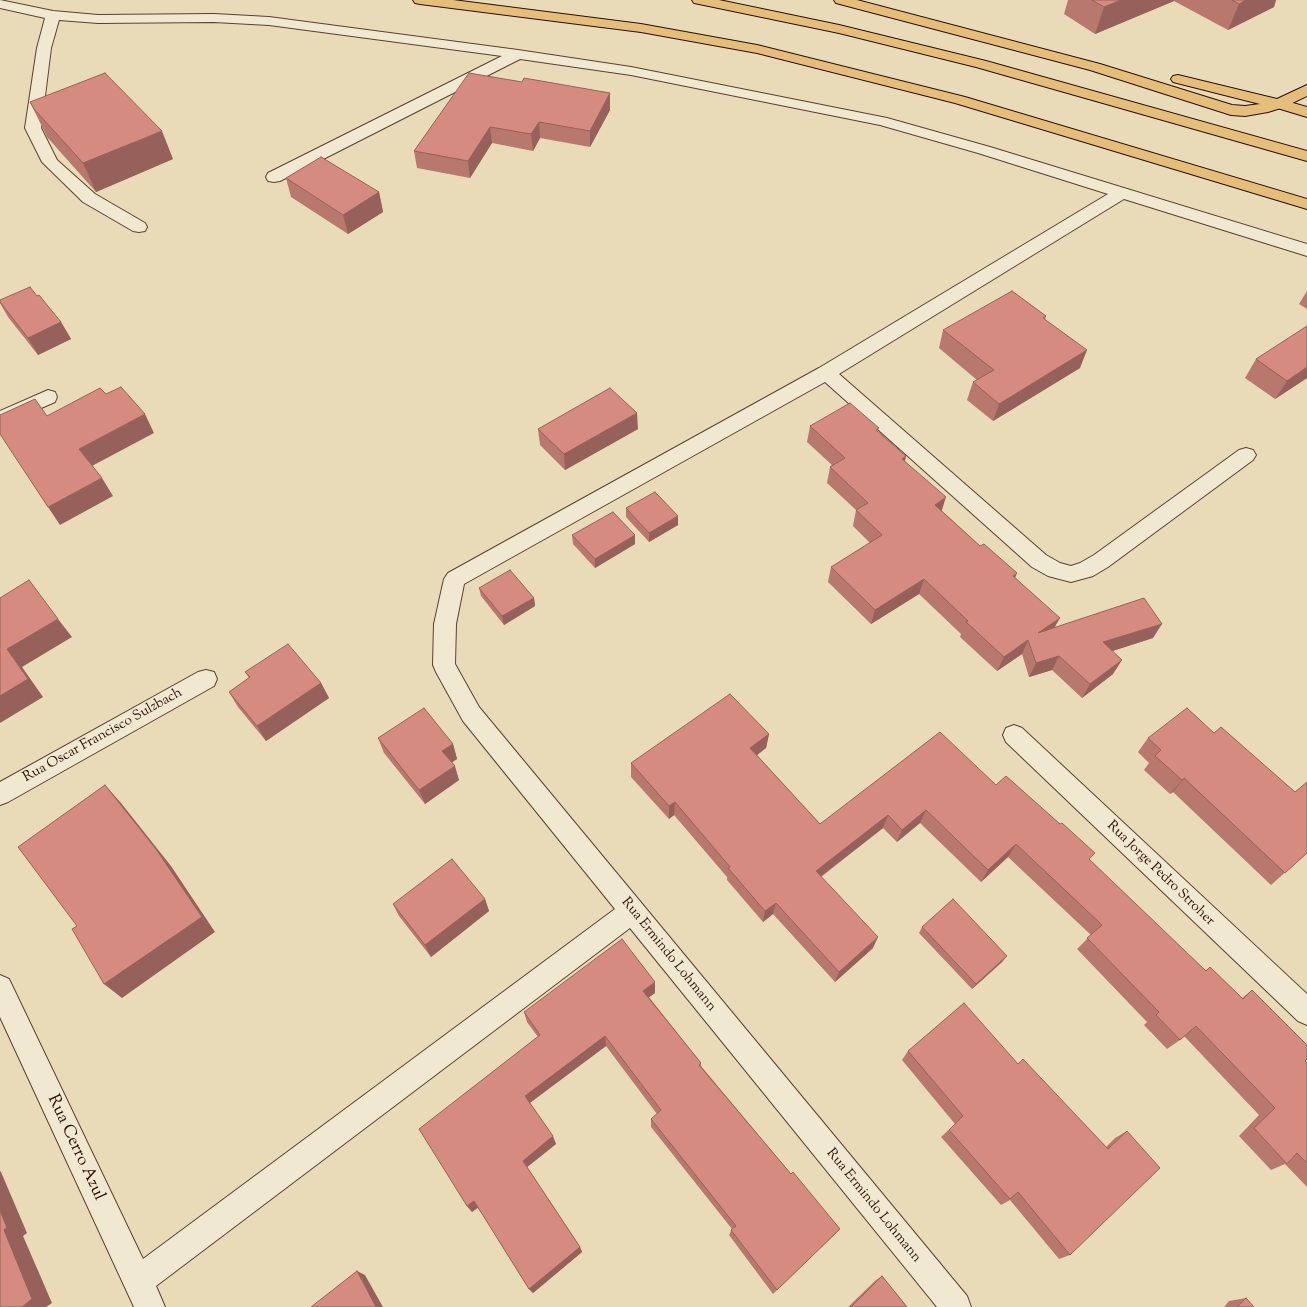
<!DOCTYPE html>
<style>
body{margin:0}
canvas{display:block;background:#eadbb8}
</style>
<canvas width="1307" height="1307"></canvas>
<script>
const ctx = document.querySelector('canvas').getContext('2d');
ctx.lineJoin = 'round';
const shape = rows => new Path2D(rows.map(r => 'M' + r).join(''));
function trace(path, color, width, dash) { ctx.strokeStyle = color; ctx.lineWidth = width; ctx.lineCap = dash ? 'butt' : 'round'; ctx.setLineDash(dash || []); ctx.stroke(path); }
function paint(path, color) { ctx.fillStyle = color; ctx.fill(path, 'evenodd'); }
function write(font, color, halo, rows, align = 'center') {
  ctx.font = font + ' "Sorts Mill Goudy",serif'; ctx.lineWidth = 3; ctx.setLineDash([]); ctx.textBaseline = 'middle'; ctx.strokeStyle = halo; ctx.fillStyle = color; for (const [text, x, y, turn = 0] of rows) {
    ctx.save(); ctx.translate(x, y); ctx.rotate((+turn || 0) * Math.PI / 180); ctx.textAlign = isNaN(turn) ? turn : align; if (halo) ctx.strokeText(text, 0, 0); ctx.fillText(text, 0, 0); ctx.restore();
  }
}
const minor = shape([
 [0,0,53,11,98,15,214,14,269,17,518,50,631,67,887,118,990,147,1307,244,1307,256,1124,199,839,374,1046,555,1060,563,1071,566,1080,563,1094,555,1239,450,1246,448,1253,450,1256,455,1253,460,1108,567,1093,576,1071,582,1048,576,1032,567,825,382,464,584,456,624,455,664,479,707,967,1296,971,1307,937,1307,630,928,156,1286,165,1307,134,1307,0,1017,0,975,9,979,143,1259,615,909,463,721,436,672,433,665,434,624,444,579,448,573,819,368,1108,194,978,153,880,125,631,75,520,59,280,181,274,182,268,181,266,177,268,173,502,56,269,25,214,22,98,23,59,20,51,48,41,128,57,160,95,194,145,223,147,227,145,231,139,232,133,231,83,202,42,162,25,128,37,48,45,18,0,8,0,0],
 [48,390,55,392,57,397,55,402,0,426,0,411,48,390],
 [206,670,214,672,217,679,214,686,8,802,0,805,0,782,198,672,206,670],
 [1014,725,1022,728,1307,994,1307,1025,1298,1021,1006,742,1003,735,1006,728,1014,725]
]);
const major = shape([
 [834,0,857,0,1100,64,1232,105,1245,106,1260,104,1173,82,1171,79,1173,76,1178,75,1277,99,1307,85,1307,96,1284,107,1268,112,1245,116,1231,115,1090,70,836,3,834,0]
]);
const highway = shape([
 [413,0,453,0,641,24,757,45,965,97,1307,199,1307,209,955,103,757,53,641,32,420,4,415,3,413,0],
 [692,0,719,0,839,25,986,61,1307,151,1307,161,976,67,839,33,699,4,694,3,692,0],
 [1279,99,1307,107,1307,117,1274,107,1271,104,1274,101,1279,99]
]);
const wall = shape([
 [1068,0,1276,0,1274,7,1228,30,1174,1,1095,34,1064,14],
 [522,82,610,93,610,110,590,147,540,138,533,151,492,143,470,178,417,168,414,151],
 [30,102,173,159,96,192,47,137],
 [286,178,379,192,383,212,348,234,291,197],
 [1307,291,1307,309,1299,304],
 [37,296,61,322,71,339,38,355,8,317,0,303,0,300],
 [1046,316,1045,320,1080,368,993,421,967,400,973,382,977,380,939,348,943,330],
 [1256,359,1307,378,1275,399,1245,378],
 [810,426,878,432,906,456,905,461,942,511,1015,578,1055,627,1153,638,1112,651,1113,674,1082,698,1052,670,1029,677,1022,654,997,671,960,637,961,634,919,594,871,624,828,582,831,567,870,543,853,526,856,510,827,483,830,467,832,465,807,442],
 [538,429,638,429,565,470,540,445],
 [626,508,678,516,678,525,649,542,626,517],
 [572,535,635,544,595,568,573,544],
 [479,588,534,598,535,606,504,625,481,596],
 [245,672,321,683,329,698,266,741,238,707,229,692,249,678],
 [769,734,766,748,757,755,820,824,996,785,1089,860,1205,971,1210,967,1242,998,1252,990,1307,1063,1307,1187,1285,1164,1271,1170,1239,1136,1259,1115,1184,1036,1180,1040,1167,1049,1144,1025,1147,1022,1077,949,1091,935,1008,857,981,882,920,823,897,842,883,828,821,877,873,948,835,982,773,914,763,922,727,880,727,877,674,815,669,819,631,777,631,763],
 [378,738,453,744,457,759,452,762,459,780,425,804,384,753],
 [1148,738,1307,853,1271,885,1173,792,1170,794,1144,770,1149,763,1138,752],
 [485,899,489,911,431,957,399,916,393,904],
 [922,927,1007,956,1002,962,972,989,919,933],
 [655,993,649,997,701,1063,701,1066,791,1174,840,1229,773,1294,729,1235,732,1229,651,1127,651,1119,657,1114,606,1046,530,1103,556,1144,527,1167,580,1247,582,1252,533,1293,529,1289,478,1207,472,1212,467,1206,538,1037,527,1022,524,1012],
 [908,1051,1018,1064,1106,1147,1115,1138,1127,1131,1070,1255,1059,1259,1010,1200,1001,1205,941,1137,955,1124,902,1060],
 [882,1276,907,1307,848,1307,876,1280],
 [1246,1298,1254,1307,1224,1307,1229,1301]
]);
const shadedWall = shape([
 [1121,0,1174,0,1174,1,1095,34,1104,7],
 [1246,0,1276,0,1274,7,1228,30,1239,4],
 [610,93,610,110,590,147,590,131],
 [539,122,540,138,533,151,531,134],
 [490,127,492,143,470,178,468,161],
 [162,131,173,159,96,192,83,163],
 [379,192,383,212,348,234,343,215],
 [61,322,71,339,38,355,28,338],
 [1087,350,1080,368,993,421,999,404],
 [1307,367,1307,378,1275,399,1287,381],
 [637,413,638,429,565,470,564,454],
 [145,414,154,433,90,467,79,449],
 [906,456,902,472,902,459],
 [102,478,113,496,60,525,48,507],
 [946,497,941,513,935,505],
 [678,516,678,525,649,542,649,533],
 [635,535,635,544,595,568,595,559],
 [1017,573,1011,588,1013,576],
 [924,579,919,594,871,624,875,610],
 [534,598,535,606,504,625,502,616],
 [1060,618,1052,632,1038,633],
 [58,619,72,637,22,667,43,697,0,723,0,696,7,649],
 [1162,624,1153,638,1094,657,1103,642],
 [1028,640,1022,654,997,671,1004,657],
 [1059,656,1052,670,1029,677,1036,663],
 [1122,660,1113,674,1082,698,1090,684],
 [321,683,329,698,266,741,257,726],
 [769,734,766,748,748,762,750,748],
 [453,744,457,759,447,766,442,751],
 [455,766,459,780,425,804,419,790],
 [1184,778,1173,792,1170,794,1182,780],
 [105,785,121,803,171,866,215,932,122,998,104,984],
 [675,802,674,815,669,819,669,806],
 [926,810,920,823,897,842,902,830],
 [888,815,883,828,812,883,816,871],
 [1016,844,1008,857,981,882,988,870],
 [485,899,489,911,431,957,425,945],
 [776,903,773,914,763,922,765,911],
 [878,937,873,948,835,982,839,972],
 [1007,956,1002,962,972,989,976,984],
 [655,982,655,993,644,1001,643,991],
 [605,1036,606,1046,528,1104,525,1096],
 [553,1136,556,1144,526,1168,523,1161],
 [0,1171,1,1172,27,1233,23,1236,52,1303,46,1307,22,1307,4,1230,0,1210],
 [474,1201,479,1207,472,1212,467,1206],
 [580,1247,582,1252,533,1293,529,1289],
 [357,1271,365,1275,383,1307,376,1307]
]);
const building = shape([
 [1092,0,1121,0,1104,7,1092,0],
 [1232,0,1246,0,1239,4,1232,0],
 [105,73,162,131,83,163,34,109,30,102,105,73],
 [469,73,522,82,524,78,610,93,590,131,539,122,531,134,490,127,468,161,414,151,469,73],
 [321,157,379,192,343,215,286,178,321,157],
 [30,287,37,296,39,295,61,322,28,338,0,302,0,300,30,287],
 [1012,291,1046,316,1043,318,1087,350,999,404,973,382,994,370,943,330,1012,291],
 [1307,326,1307,367,1287,381,1256,359,1307,326],
 [121,387,145,414,79,449,102,478,48,507,0,434,0,415,35,399,47,416,100,388,106,394,121,387],
 [610,388,637,413,564,454,538,429,610,388],
 [850,403,879,428,876,430,906,456,902,459,946,497,935,505,980,546,984,544,1017,573,1013,576,1060,618,1038,633,1144,598,1162,624,1103,642,1122,660,1090,684,1059,656,1036,663,1028,640,1004,657,966,622,968,621,924,579,875,610,831,567,882,535,856,510,868,503,830,467,845,458,810,426,850,403],
 [655,492,678,516,649,533,626,508,655,492],
 [613,512,635,535,595,559,572,535,613,512],
 [510,570,534,598,502,616,479,588,510,570],
 [29,580,58,619,7,649,28,679,0,696,0,598,29,580],
 [288,644,321,683,257,726,229,692,250,677,245,672,288,644],
 [730,694,769,734,750,748,820,824,940,732,996,785,1006,776,1060,824,1062,823,1095,853,1089,859,1206,971,1210,967,1243,999,1252,990,1307,1045,1307,1059,1305,1061,1307,1063,1307,1163,1297,1153,1287,1164,1254,1128,1275,1108,1196,1026,1180,1040,1156,1015,1159,1012,1087,938,1102,925,1016,844,988,870,926,810,902,830,888,815,816,871,878,937,839,972,776,903,765,911,728,868,730,867,675,802,669,806,631,763,730,694],
 [424,708,453,744,442,751,455,766,419,790,378,738,424,708],
 [1187,708,1214,733,1221,727,1295,792,1307,782,1307,853,1285,873,1184,778,1182,780,1155,756,1161,750,1148,738,1187,708],
 [105,785,156,849,202,917,104,984,72,929,77,926,18,847,105,785],
 [452,859,485,899,425,945,393,904,452,859],
 [953,899,1007,956,976,984,922,927,953,899],
 [622,939,655,982,643,991,701,1063,699,1065,791,1174,793,1172,840,1229,777,1290,731,1230,736,1226,651,1119,661,1110,605,1036,525,1096,553,1136,523,1161,580,1247,529,1289,474,1201,467,1206,419,1129,540,1035,524,1012,622,939],
 [964,1003,1018,1064,1023,1059,1108,1149,1127,1131,1160,1168,1070,1255,1018,1192,1010,1199,949,1130,963,1116,908,1051,964,1003],
 [0,1210,7,1228,4,1230,32,1299,22,1307,0,1307,0,1210],
 [357,1271,376,1307,311,1307,357,1271],
 [882,1276,907,1307,851,1307,882,1276],
 [1246,1298,1254,1307,1237,1307,1246,1298]
]);
const streetNames = [
 ["Rua Oscar Francisco Sulzbach",103,736,-29],
 ["Rua Jorge Pedro Stroher",1160,874,44],
 ["Rua Ermindo Lohmann",668,955,51],
 ["Rua Ermindo Lohmann",873,1206,51]
];
const nearStreetnames = [
 ["Rua Cerro Azul",75,1148,65]
];
trace(minor, '#5a4130', 2);
trace(major, '#2a0e03', 2);
trace(highway, '#2a0e03', 2);
paint(minor, '#f1e8d1');
paint(major, '#e5be7c');
paint(highway, '#e5be7c');
paint(wall, '#b8786e');
paint(shadedWall, '#96615a');
paint(building, '#d68b80');
trace(building, '#96615a', 1);
write('14px', '#2a0e03', '#f1e8d1', streetNames);
write('17px', '#2a0e03', '#f1e8d1', nearStreetnames);
</script>
